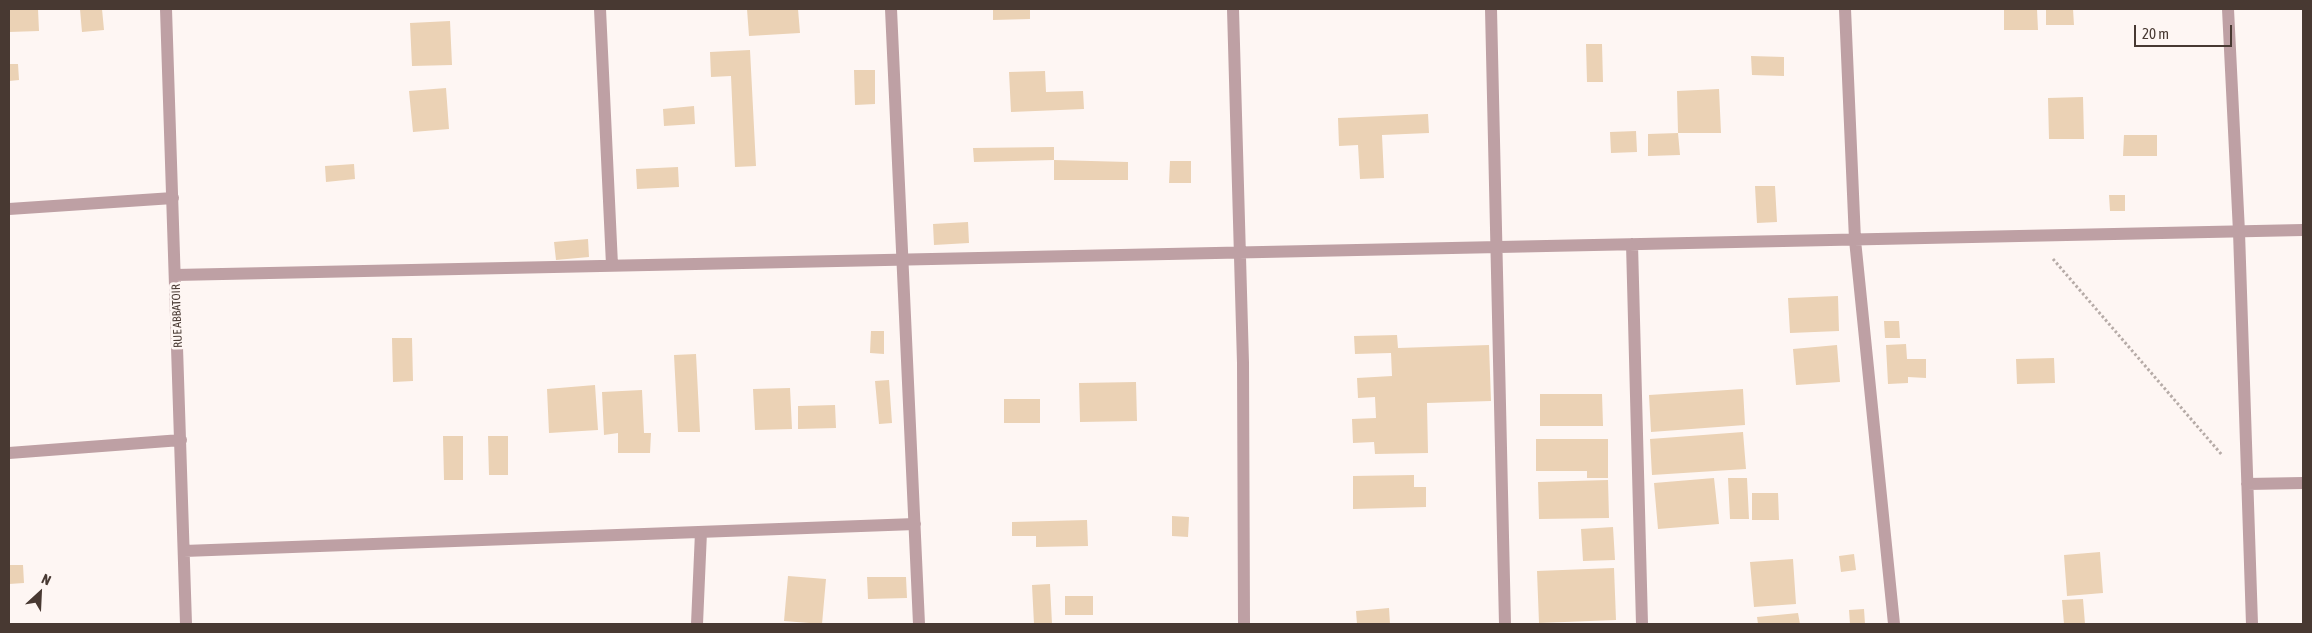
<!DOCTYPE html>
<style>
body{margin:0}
#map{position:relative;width:2312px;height:633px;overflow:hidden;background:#fef6f3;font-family:"Asap Condensed",sans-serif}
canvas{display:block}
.frame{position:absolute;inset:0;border:10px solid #483932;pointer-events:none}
.north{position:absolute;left:15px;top:568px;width:50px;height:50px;-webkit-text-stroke:4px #fef6f3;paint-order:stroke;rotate:25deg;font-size:14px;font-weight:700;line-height:20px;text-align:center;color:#483932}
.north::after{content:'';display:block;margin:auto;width:18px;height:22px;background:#483932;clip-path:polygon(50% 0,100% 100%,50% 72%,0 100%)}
.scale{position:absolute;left:2134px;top:25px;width:98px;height:22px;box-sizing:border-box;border:2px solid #483932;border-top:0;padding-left:6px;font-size:15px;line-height:18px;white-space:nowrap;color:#483932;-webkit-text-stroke:4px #fef6f3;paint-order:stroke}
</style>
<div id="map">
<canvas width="2312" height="633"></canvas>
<div class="frame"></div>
<div class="north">N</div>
<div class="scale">20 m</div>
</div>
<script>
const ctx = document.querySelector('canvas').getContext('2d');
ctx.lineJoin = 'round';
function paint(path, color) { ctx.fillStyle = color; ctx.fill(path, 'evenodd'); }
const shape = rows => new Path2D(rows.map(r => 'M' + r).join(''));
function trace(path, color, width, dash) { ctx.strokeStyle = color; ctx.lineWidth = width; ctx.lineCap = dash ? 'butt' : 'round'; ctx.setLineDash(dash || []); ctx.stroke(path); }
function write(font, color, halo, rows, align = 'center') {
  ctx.font = font + ' "Asap Condensed",sans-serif'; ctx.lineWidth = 5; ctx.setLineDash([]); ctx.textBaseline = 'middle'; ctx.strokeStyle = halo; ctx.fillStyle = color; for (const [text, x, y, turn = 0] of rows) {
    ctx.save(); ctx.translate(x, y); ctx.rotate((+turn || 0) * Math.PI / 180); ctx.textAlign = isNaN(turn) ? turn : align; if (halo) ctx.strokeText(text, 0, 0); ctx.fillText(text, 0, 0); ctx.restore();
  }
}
const building = shape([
 [9,9,38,9,39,31,9,32],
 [80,9,102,9,104,30,82,32],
 [747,9,798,9,800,33,749,36],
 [993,9,1030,9,1030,19,993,20],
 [2004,9,2037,9,2038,30,2004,30],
 [2046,9,2073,9,2074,25,2046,25],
 [450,21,452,65,412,66,410,23],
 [1586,44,1602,44,1603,82,1587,82],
 [750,50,756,166,735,167,731,76,711,77,710,52],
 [1751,56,1784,57,1784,76,1752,75],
 [9,64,18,64,19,80,9,81],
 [854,70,875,70,875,104,855,105],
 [1045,71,1046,92,1083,91,1084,109,1011,112,1009,72],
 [446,88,449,129,413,132,409,91],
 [1719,89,1721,133,1678,133,1677,91],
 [2083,97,2084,139,2049,139,2048,98],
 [694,106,695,124,664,126,663,109],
 [1428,114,1429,133,1382,135,1384,178,1360,179,1358,145,1339,146,1338,118],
 [1636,131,1637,152,1611,153,1610,132],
 [1678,133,1680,155,1648,156,1648,134],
 [2124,135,2157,135,2157,156,2123,156],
 [1054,147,1054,160,974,162,973,148],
 [1054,160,1128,162,1128,180,1054,180],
 [1170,161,1191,161,1191,183,1169,183],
 [354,164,355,179,326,182,325,166],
 [678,167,679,187,637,189,636,169],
 [1755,186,1775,186,1777,222,1757,223],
 [2109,195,2125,195,2125,211,2110,211],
 [968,222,969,243,934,245,933,224],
 [588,239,589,257,556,260,554,242],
 [1838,296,1839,331,1790,333,1788,298],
 [1884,321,1899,321,1900,338,1885,338],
 [871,331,884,331,884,354,870,353],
 [1397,335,1398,348,1489,345,1491,401,1427,403,1428,453,1375,454,1374,442,1353,443,1352,419,1376,418,1375,397,1358,398,1357,378,1392,376,1391,353,1355,354,1354,336],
 [392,338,412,338,413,381,393,382],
 [1906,344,1907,359,1926,359,1926,378,1908,377,1908,383,1888,384,1886,345],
 [1837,345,1840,382,1796,385,1793,349],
 [696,354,700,432,678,432,674,355],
 [2054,358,2055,383,2017,384,2016,359],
 [889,380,892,423,879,424,875,381],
 [1136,382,1137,421,1080,422,1079,383],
 [595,385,598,430,549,433,547,389],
 [790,388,792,429,755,430,753,389],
 [1743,389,1745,425,1651,432,1649,395],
 [642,390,644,433,651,433,650,453,618,453,618,433,604,435,602,392],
 [1540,394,1602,394,1603,426,1540,426],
 [1004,399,1040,399,1040,423,1004,423],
 [835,405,836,428,798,429,798,406],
 [1743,432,1746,469,1652,475,1650,439],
 [443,436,463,436,463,480,444,480],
 [488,436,508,436,508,475,489,475],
 [1536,439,1608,439,1608,478,1587,478,1587,471,1536,471],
 [1414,475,1414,487,1426,487,1426,507,1353,509,1353,476],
 [1714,478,1719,524,1658,529,1654,483],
 [1728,478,1747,478,1749,519,1730,519],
 [1608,480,1609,518,1539,519,1538,482],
 [1752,493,1778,493,1779,520,1752,520],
 [1172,516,1189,517,1188,537,1172,536],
 [1087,520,1088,546,1036,547,1036,536,1012,536,1012,522],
 [1613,527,1615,560,1583,561,1581,529],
 [2100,552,2103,593,2067,596,2064,555],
 [1854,554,1856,570,1841,572,1839,556],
 [1793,559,1796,604,1754,607,1750,562],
 [9,565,23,565,24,583,9,584],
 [1614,568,1616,620,1539,623,1537,571],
 [788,576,826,579,822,624,784,621],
 [867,577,906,577,907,598,868,599],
 [1050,584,1052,624,1034,624,1032,585],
 [1065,596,1093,596,1093,615,1065,615],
 [2083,599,2085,624,2064,624,2062,600],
 [1389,608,1390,624,1357,624,1356,611],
 [1864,609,1865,624,1850,624,1849,610],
 [1798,613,1800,624,1758,624,1757,617]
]);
const path = shape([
 [2053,259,2222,455]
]);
const minor = shape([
 [166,9,186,624],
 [600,9,612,265],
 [891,9,919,624],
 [1233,9,1243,363,1244,624],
 [1491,9,1505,624],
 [1845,9,1855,240,1894,624],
 [2228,9,2239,232,2252,624],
 [9,209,173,198],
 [1632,244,1642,624],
 [175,275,2303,230],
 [9,453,181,440],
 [2247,484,2303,483],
 [184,551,915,524],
 [697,624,701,532]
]);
const streetNames = [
 ["RUE ABBATOIR",177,316,-92]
];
paint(building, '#ebd2b5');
trace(path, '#b6aba7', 3, [2.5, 2.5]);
trace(minor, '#bea0a4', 12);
write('12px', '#483932', '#fef6f3', streetNames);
</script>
